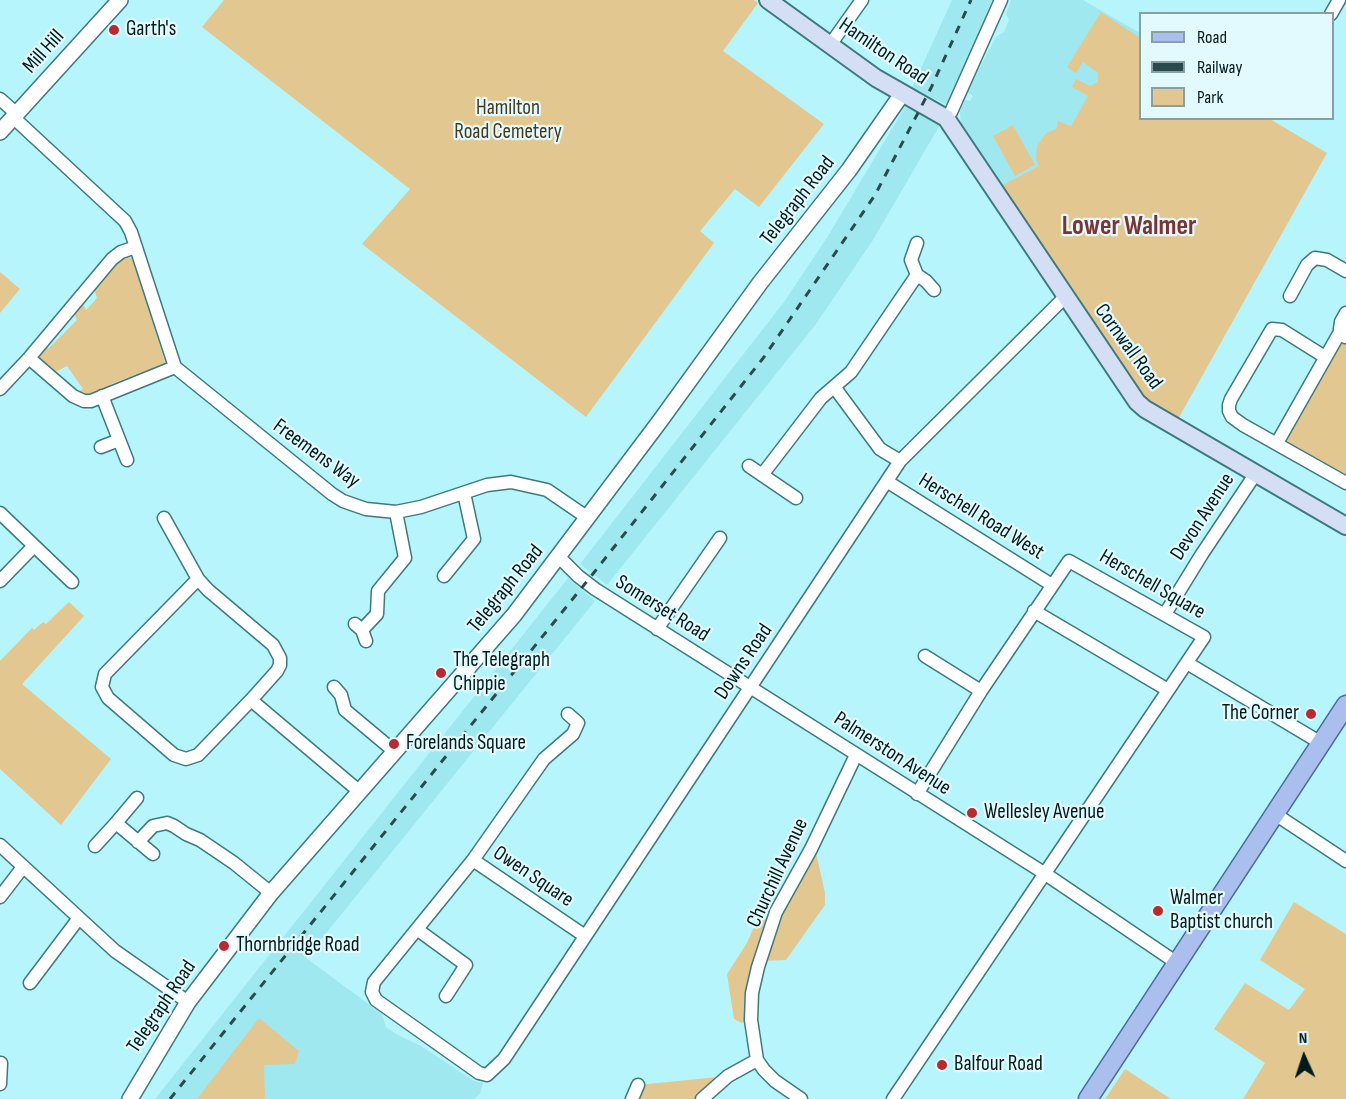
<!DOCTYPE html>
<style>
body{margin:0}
#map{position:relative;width:1346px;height:1099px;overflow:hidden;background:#b6f5fb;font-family:"Sofia Sans Condensed",sans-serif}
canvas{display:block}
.legend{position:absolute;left:1139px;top:12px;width:195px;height:108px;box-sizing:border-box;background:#e2fafd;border:2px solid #88a0a3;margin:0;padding:8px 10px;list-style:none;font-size:18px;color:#021a1c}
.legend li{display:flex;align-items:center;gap:12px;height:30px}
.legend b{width:30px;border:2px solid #88a0a3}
.north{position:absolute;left:1274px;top:1027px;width:60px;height:60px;-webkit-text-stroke:4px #e2fafd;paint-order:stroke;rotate:357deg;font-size:16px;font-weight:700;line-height:24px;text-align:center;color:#021a1c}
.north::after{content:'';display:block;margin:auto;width:21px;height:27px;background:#021a1c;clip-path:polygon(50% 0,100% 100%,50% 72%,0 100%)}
</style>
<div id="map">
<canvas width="1346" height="1099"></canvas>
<ul class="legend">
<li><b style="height:8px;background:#aabfee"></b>Road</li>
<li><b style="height:8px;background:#2a4b4e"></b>Railway</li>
<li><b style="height:16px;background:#e3c791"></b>Park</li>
</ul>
<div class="north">N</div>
</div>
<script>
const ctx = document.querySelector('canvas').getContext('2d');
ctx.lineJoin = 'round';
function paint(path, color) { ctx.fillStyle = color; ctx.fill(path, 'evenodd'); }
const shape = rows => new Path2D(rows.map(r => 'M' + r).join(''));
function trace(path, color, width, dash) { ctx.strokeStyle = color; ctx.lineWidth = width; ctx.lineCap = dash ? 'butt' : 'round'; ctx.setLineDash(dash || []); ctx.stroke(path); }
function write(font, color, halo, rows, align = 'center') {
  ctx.font = font + ' "Sofia Sans Condensed",sans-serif'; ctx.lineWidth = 4.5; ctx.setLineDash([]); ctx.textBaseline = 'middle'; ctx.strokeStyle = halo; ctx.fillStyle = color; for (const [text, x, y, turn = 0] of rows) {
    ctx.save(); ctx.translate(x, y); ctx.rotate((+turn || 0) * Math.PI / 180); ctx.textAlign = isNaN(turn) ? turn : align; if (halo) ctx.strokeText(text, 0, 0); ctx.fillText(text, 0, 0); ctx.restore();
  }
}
const built = shape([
 [952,0,992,0,947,105,912,88],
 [1011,0,1083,0,1140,33,1140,118,1077,302,961,125,960,112,965,100,970,101,973,96,967,92,996,37,1004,32,1009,20,1006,14],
 [905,107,941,123,873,240,816,324,607,585,580,564,784,302,828,236],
 [568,578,595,601,306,958,382,1014,386,1027,398,1035,421,1046,474,1081,483,1083,480,1094,474,1099,155,1099]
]);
const green = shape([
 [224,0,754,0,758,3,723,51,824,124,759,207,735,189,700,231,714,243,586,417,362,244,410,189,202,27],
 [1101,12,1140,38,1140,118,1270,119,1327,153,1177,421,1144,402,1001,186,1039,166,1036,159,1037,146,1046,133,1054,130,1057,127,1058,121,1071,126,1088,96,1072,87,1076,79,1090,86,1098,82,1098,73,1083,62,1076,73,1067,67],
 [1013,125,1035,165,1015,176,993,136],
 [126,255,134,260,166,366,141,377,135,375,111,384,108,390,90,398,75,393,83,389,67,366,55,372,50,372,39,360,39,353,44,344,48,349,77,320,74,314,83,304,86,310,97,298,93,285,115,259],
 [0,272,20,289,0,313],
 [1346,313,1346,483,1277,443],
 [69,602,84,616,22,684,111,759,61,825,0,769,0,661,32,628,34,630,43,622,46,624],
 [811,849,816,853,825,893,825,905,786,960,760,961,751,1020,742,1023,734,1019,727,974,747,943,753,929,761,920,776,912],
 [1294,902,1346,934,1346,1099,1243,1099,1265,1063,1214,1029,1245,983,1289,1010,1305,989,1260,960],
 [259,1018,299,1051,295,1064,264,1065,265,1098,267,1099,197,1099],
 [1125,1069,1171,1099,1105,1099],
 [728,1076,702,1099,632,1099,638,1085]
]);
const minor = shape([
 [1331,14,1339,0],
 [830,45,862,0],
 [0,99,17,114],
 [14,118,125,221,131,232,175,367,332,494,343,501,366,509,396,512,421,507,487,485,511,482,547,490,588,518],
 [946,118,951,112,1001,0],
 [917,243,911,260,917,275,926,281,934,290],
 [136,247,121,252,112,259,29,358,73,396,84,401,91,401,175,367],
 [1290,296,1307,265,1315,258,1327,260,1346,271],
 [1345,337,1340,329,1341,322,1346,313],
 [1325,357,1282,330,1272,329,1231,399,1229,405,1229,411,1232,417,1243,425,1346,483],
 [835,388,880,449,900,461],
 [0,389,29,358],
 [102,396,127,460],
 [1277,443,1340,332],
 [101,447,119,440],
 [749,466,796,498],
 [762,475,821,398,851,372,917,275],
 [888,482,1052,585],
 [0,513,72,582],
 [164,518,198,579,208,590,273,645,280,658,280,665,277,671,251,700,198,755,186,759,174,755,108,698,102,687,105,674,198,579],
 [559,557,578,576,595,589,1044,873,1177,963],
 [444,576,474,539,464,493],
 [0,581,34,546],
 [1034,611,1168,690],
 [1165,614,1202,554,1256,473],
 [355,624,362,630,366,641],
 [657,629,720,538],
 [362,630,377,614,378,591,405,558,396,512],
 [925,656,981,691],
 [1187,663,1321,743],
 [334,687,341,695,345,710,394,751],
 [251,700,360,792],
 [568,714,578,723,573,734,544,759,473,860,374,982,372,992,376,1000,479,1073,487,1075,504,1059,900,461,1065,297],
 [1275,814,1346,861],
 [116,823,137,798],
 [138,842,153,826,167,823,174,826,186,834,200,840,234,863,271,893],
 [0,845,115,951,188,1002],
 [95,846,116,823,153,854],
 [473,860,585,936],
 [0,897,23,867],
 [418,930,466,965,446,996],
 [30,983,79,918],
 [0,1084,1,1063],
 [632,1099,638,1085],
 [702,1099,728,1076,757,1060],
 [801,1099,775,1081,764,1070,757,1060,751,1020,752,993,758,967,776,912,811,849,856,755],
 [893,1099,1204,637,1069,561,981,691,917,794]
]);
const tertiary = shape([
 [0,132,120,0],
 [130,1099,188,1002,271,893,514,615,660,421,760,283,849,170,902,94]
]);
const secondary = shape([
 [768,0,876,78,946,118,1137,402,1145,409,1346,526]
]);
const primary = shape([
 [1088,1099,1346,705]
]);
const rail = shape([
 [170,1099,592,575,764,357,875,195,931,88,971,0]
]);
const markers = [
 [114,30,6,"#b92930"],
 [441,673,6,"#b92930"],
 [1311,714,6,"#b92930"],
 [394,744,6,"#b92930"],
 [972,813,6,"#b92930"],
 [1158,911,6,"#b92930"],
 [224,946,6,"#b92930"],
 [942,1065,6,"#b92930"]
];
const poiNames = [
 ["Garth's",126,30],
 ["The Telegraph",453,661],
 ["Chippie",453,685],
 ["The Corner",1299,714,"right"],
 ["Forelands Square",406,744],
 ["Wellesley Avenue",984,813],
 ["Walmer",1170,899],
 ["Baptist church",1170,923],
 ["Thornbridge Road",236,946],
 ["Balfour Road",954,1065]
];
const streetNames = [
 ["Mill Hill",44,52,-48],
 ["Hamilton Road",883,52,34],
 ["Telegraph Road",798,201,-52],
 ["Cornwall Road",1128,347,54],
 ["Freemens Way",316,454,36],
 ["Herschell Road West",981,517,32],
 ["Devon Avenue",1203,517,-57],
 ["Herschell Square",1152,585,30],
 ["Telegraph Road",506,589,-51],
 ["Somerset Road",662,609,32],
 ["Downs Road",744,662,-56],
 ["Palmerston Avenue",892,754,33],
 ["Churchill Avenue",778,873,-65],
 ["Owen Square",533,877,34],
 ["Telegraph Road",162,1007,-56]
];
const parkNames = [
 ["Hamilton",508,109],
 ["Road Cemetery",508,133]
];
const districtNames = [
 ["Lower Walmer",1129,227]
];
paint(built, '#a0e8ef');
paint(green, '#e3c791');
trace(minor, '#3e797f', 15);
trace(tertiary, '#3e797f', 18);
trace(secondary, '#3e797f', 20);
trace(primary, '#4a6a9d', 21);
trace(minor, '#fff', 12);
trace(tertiary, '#fff', 15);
trace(secondary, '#d4dff6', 16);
trace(primary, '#aabfee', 18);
trace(rail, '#2a4b4e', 3, [8, 8]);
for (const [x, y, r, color] of markers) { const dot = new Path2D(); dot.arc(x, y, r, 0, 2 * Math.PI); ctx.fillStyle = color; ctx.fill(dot); trace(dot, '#e2fafd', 2); }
write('21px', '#021a1c', '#e2fafd', poiNames, 'left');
write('21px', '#021a1c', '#e2fafd', streetNames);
write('21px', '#48391b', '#e2fafd', parkNames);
write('bold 27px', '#7b3432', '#e2fafd', districtNames);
</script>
